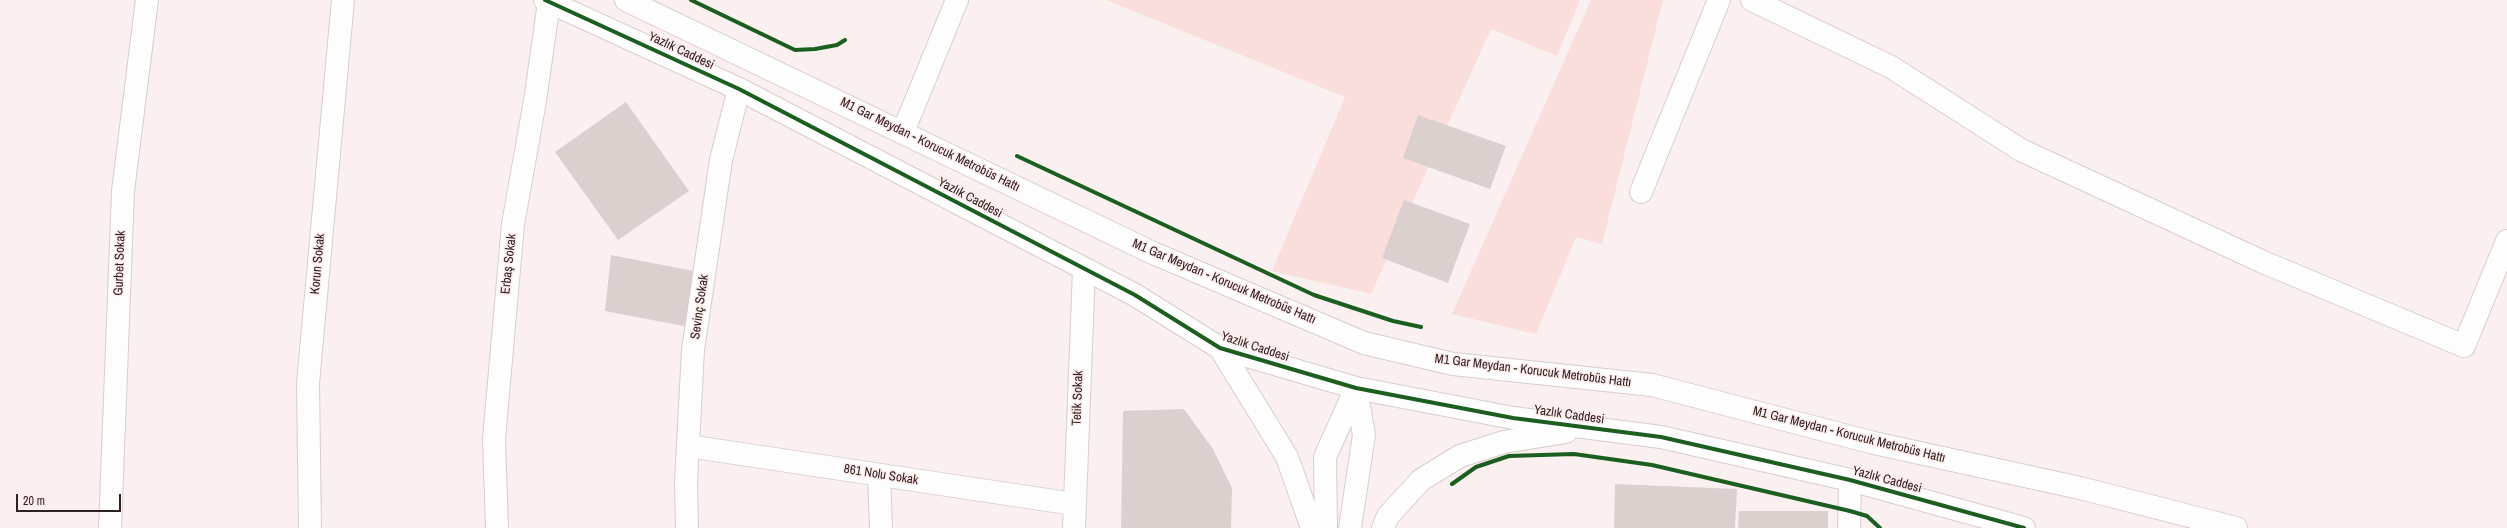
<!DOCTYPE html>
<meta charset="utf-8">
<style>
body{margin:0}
#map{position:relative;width:2507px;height:528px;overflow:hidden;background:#f9f0ef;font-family:"Archivo Narrow",sans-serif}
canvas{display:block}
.scale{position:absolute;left:16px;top:494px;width:105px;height:18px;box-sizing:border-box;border:2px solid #2f2120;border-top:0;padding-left:5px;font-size:12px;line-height:14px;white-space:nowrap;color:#2f2120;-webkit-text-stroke:3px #fdeceb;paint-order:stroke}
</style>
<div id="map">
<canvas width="2507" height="528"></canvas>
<div class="scale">20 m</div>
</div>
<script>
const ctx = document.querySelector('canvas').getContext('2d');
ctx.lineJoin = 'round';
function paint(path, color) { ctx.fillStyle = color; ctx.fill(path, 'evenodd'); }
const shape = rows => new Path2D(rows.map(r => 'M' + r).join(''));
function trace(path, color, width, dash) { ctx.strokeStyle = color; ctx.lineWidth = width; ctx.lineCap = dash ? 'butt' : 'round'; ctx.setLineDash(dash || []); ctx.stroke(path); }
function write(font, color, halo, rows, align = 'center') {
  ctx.font = font + ' "Archivo Narrow",sans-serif'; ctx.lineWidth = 3; ctx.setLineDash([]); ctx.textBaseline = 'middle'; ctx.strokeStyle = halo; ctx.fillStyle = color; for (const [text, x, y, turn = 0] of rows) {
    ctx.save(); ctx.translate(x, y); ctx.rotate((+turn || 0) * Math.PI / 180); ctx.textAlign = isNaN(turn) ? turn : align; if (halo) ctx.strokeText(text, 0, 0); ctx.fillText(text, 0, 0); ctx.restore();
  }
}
const green = shape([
 [1106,0,1580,0,1557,56,1491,29,1371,294,1272,271,1345,97],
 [1591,0,1663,0,1602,244,1576,237,1536,334,1452,314]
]);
const building = shape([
 [626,102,689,191,618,240,555,152],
 [1418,115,1506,146,1490,189,1403,158],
 [1404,200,1470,224,1448,283,1382,258],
 [611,255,694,271,689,327,605,311],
 [1184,409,1213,449,1232,488,1231,528,1121,528,1123,411],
 [1615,484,1737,489,1735,528,1614,528],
 [1739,511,1828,511,1828,528,1738,528]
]);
const minor = shape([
 [626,0,1153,253,1364,343,1453,364,1652,385,1874,443,2080,488,2236,528],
 [1752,0,1891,67,2021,150,2263,262,2464,346,2507,241],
 [903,132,957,0],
 [1641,192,1719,0],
 [688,446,1074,504],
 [879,475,881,528],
 [110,528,123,191,147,0],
 [310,528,308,383,343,0],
 [497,528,494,439,513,224,535,101,549,2],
 [687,528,686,482,693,350,721,160,739,89],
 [1074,528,1084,269],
 [1849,528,1850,480]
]);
const major = shape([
 [545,0,739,89,1135,295,1220,348,1356,388,1513,418,1661,437,1850,480,2024,528],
 [1220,348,1287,457,1312,528],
 [1326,528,1325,457,1356,388],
 [1350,528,1364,435,1356,388],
 [1383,528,1388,516,1421,480,1460,456,1504,442,1566,432]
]);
const cycleway = shape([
 [545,0,739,89,1135,295,1220,348,1356,388,1513,418,1661,437,1850,480,2024,528],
 [691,0,795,50,815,49,837,45,845,40],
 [1017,156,1314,295,1393,321,1421,327],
 [1452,484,1476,467,1509,456,1574,454,1652,465,1850,511,1867,516,1880,528]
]);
const streetNames = [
 ["Yazlık Caddesi",681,51,25],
 ["M1 Gar Meydan - Korucuk Metrobüs Hattı",930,145,26],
 ["Yazlık Caddesi",970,198,28],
 ["Gurbet Sokak",120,263,-88],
 ["Korun Sokak",318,264,-85],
 ["Erbaş Sokak",509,264,-84],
 ["M1 Gar Meydan - Korucuk Metrobüs Hattı",1224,282,23],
 ["Sevinç Sokak",700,307,-82],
 ["Yazlık Caddesi",1255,347,18],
 ["M1 Gar Meydan - Korucuk Metrobüs Hattı",1533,371,7],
 ["Tetik Sokak",1078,398,-88],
 ["Yazlık Caddesi",1569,415,8],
 ["M1 Gar Meydan - Korucuk Metrobüs Hattı",1849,435,14],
 ["861 Nolu Sokak",881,475,9],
 ["Yazlık Caddesi",1887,480,15]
];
paint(green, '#fadedc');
paint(building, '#dcd0cf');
trace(minor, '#d9cdcc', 24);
trace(major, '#d9cdcc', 24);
trace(minor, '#fefdfd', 22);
trace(major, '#fefdfd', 22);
trace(cycleway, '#1b5e20', 4);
write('13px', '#2f2120', '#fdeceb', streetNames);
</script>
